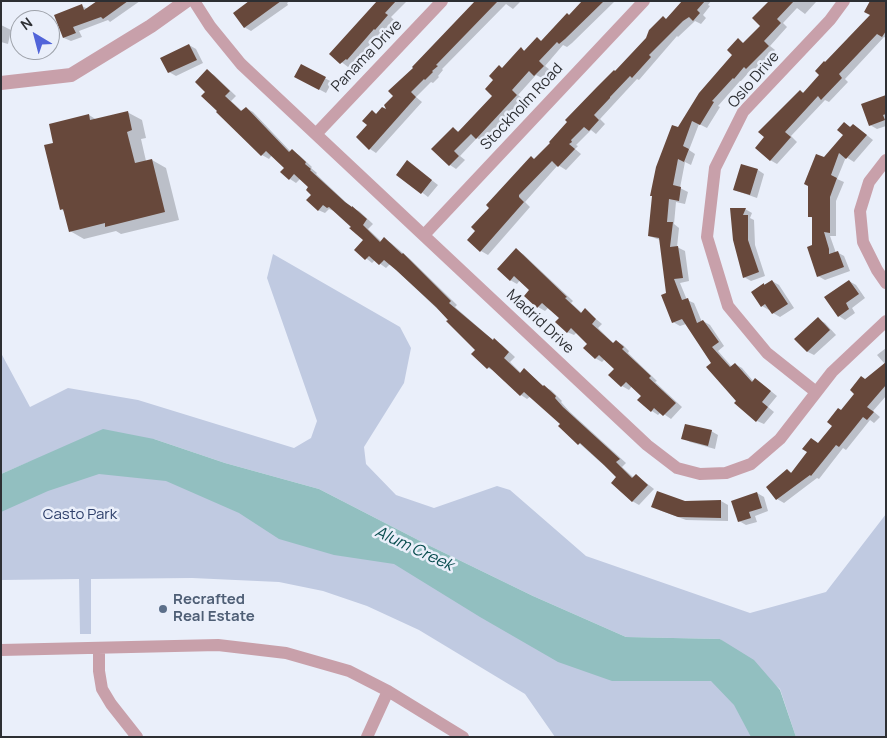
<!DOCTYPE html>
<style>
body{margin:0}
#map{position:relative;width:887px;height:738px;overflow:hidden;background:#eaeffa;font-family:Manrope,sans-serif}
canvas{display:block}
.frame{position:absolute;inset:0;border:2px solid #2d2f33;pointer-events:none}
.north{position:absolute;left:10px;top:10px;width:50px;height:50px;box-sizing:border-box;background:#eaeffa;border:1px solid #9ea2aa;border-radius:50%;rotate:323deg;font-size:14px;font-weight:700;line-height:20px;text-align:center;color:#2d2f33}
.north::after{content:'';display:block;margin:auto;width:18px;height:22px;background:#5164d9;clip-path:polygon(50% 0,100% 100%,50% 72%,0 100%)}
</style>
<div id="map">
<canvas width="887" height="738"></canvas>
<div class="frame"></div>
<div class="north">N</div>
</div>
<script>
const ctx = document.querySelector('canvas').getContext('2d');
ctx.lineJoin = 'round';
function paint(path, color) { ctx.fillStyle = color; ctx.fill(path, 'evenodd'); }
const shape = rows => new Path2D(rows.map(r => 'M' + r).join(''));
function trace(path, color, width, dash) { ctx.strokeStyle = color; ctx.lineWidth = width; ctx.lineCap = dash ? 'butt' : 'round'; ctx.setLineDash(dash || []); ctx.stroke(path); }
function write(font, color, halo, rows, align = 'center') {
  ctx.font = font + ' Manrope,sans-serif'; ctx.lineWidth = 5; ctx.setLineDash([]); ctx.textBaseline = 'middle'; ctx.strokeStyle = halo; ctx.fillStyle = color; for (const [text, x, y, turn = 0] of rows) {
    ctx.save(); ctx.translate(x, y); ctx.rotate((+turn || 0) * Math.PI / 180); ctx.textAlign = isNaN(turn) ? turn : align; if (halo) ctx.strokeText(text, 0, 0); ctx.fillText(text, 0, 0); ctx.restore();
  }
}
const green = shape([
 [273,254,400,327,411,348,404,383,364,447,366,464,396,495,434,508,497,486,510,490,586,556,750,613,826,592,886,514,886,737,796,737,780,689,720,639,626,637,533,596,424,543,319,489,225,463,154,439,29,462,1,474,1,353,30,407,68,388,138,400,294,448,311,438,317,421,267,278],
 [72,446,374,540,523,628,752,683,766,737,555,737,525,694,419,630,367,606,323,591,279,582,192,578,91,579,91,634,80,634,79,579,1,580,1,484]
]);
const water = shape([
 [103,429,154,439,225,463,319,489,424,543,533,596,626,637,720,639,754,660,780,690,796,737,751,737,734,705,711,681,612,681,558,662,480,617,394,564,334,555,279,539,239,513,166,481,99,474,48,491,1,512,1,474]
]);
const shadow = shape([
 [99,1,140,1,110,22,108,20,79,31,82,37,71,41,64,38,82,6,88,9],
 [247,1,290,1,287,3,288,5,251,31,244,27,248,3],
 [379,1,407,1,391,17,394,20,382,33,381,32,354,63,353,62,348,67,331,54],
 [476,1,521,1,513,9,506,4,442,69,443,70,438,76,439,77,433,83,431,82,416,97,422,102,376,153,370,149,369,125,372,112,377,114,391,110,395,95,415,68],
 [584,1,615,1,572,43,567,47,563,45,545,66,550,70,542,78,536,75,518,95,523,99,483,142,477,138,460,156,465,160,456,169,450,165,453,128,459,132,494,96,503,69,521,49,525,51,537,39,542,42],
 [683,1,711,1,708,5,710,6,703,15,706,18,701,24,695,21,678,37,677,36,639,80,637,79,600,119,605,124,596,134,591,130,576,145,578,146,575,149,581,154,566,170,558,165,525,202,530,207,488,255,481,251,469,240,535,160],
 [770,1,816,2,805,14,797,8,783,23,787,27,770,46,775,50,754,72,751,70,741,81,740,81,718,106,720,107,707,128,699,124,689,150,695,154,691,165,685,162,680,188,688,192,685,204,676,202,674,224,679,228,677,247,685,251,689,281,680,283,687,300,694,303,702,322,703,321,710,325,724,346,718,351,732,367,735,364,742,368,754,382,755,380,762,384,777,396,768,407,774,412,764,424,757,421,738,401,686,324,680,326,673,322,660,240,649,236,678,128,734,55,738,40,744,44,762,26],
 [886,1,886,38,884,37,845,79,848,82,829,102,825,100,791,136,797,142,777,164,770,160,800,91,804,93],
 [18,24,20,24,20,49,18,47,16,28,19,29],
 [1,25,11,30,8,44,1,42],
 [50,25,52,26,53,43,50,43],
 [189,45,196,49,203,63,176,76,169,72],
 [23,50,42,50,25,51],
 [302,66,332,82,326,93,296,77],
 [207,71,214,75,236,96,231,101,243,112,246,108,253,112,291,152,292,151,299,155,312,167,311,168,317,173,316,174,352,208,359,211,373,224,368,229,382,242,384,239,391,243,410,259,457,305,455,307,494,341,501,344,515,357,510,362,521,373,524,370,530,374,544,387,551,390,562,401,561,402,570,412,626,463,622,467,634,478,636,475,654,489,639,505,632,501,617,477,560,426,562,424,531,396,527,399,521,395,495,371,488,368,477,349,449,320,390,264,386,268,375,260,372,263,356,250,365,240,353,227,334,211,329,209,325,213,318,210,310,187,301,178,296,183,290,179,285,168,272,155,269,159,262,155,217,112,219,111],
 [886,96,886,126,877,129,870,125],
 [127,112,142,120,146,138,141,139,146,161,152,160,166,168,179,220,121,234,116,231,84,239,70,231,65,212,61,209,55,144,89,115,97,120],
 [844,123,852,128,854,125,873,140,854,162,846,157,837,179,844,182,836,201,836,236,830,236,836,253,837,252,844,256,850,271,825,280,818,276,813,246,813,218,809,216,825,159,845,135],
 [408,162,438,185,428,197,398,174],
 [758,170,764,174,757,198,734,190],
 [745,209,752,213,750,218,754,220,755,245,765,276,751,281,744,277,732,210],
 [516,250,523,254,573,301,571,303,582,313,585,310,602,324,598,328,614,344,616,341,623,345,629,351,628,353,657,381,655,382,682,407,671,419,661,412,658,415,652,411,639,400,643,396,632,386,629,390,622,386,610,375,615,369,605,359,602,362,595,358,589,344,577,332,574,335,567,332,560,318,549,307,545,311,538,307,531,290,520,280,517,284,510,280],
 [772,281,779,285,794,308,780,317,773,313,770,309,769,310,762,306,764,284,766,285],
 [849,281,856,285,865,298,852,308,855,313,845,320,839,316],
 [818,319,825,323,836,335,814,355,808,352,796,339],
 [886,348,886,396,873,411,880,417,874,423,870,420,846,450,843,448,819,479,817,478,784,503,777,499,767,487,788,471,792,473,819,444,866,380,885,364,877,355],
 [711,431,718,435,715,449,690,442,683,438],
 [757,493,764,497,768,511,755,516,757,522,746,525,739,521],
 [721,501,728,505,728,521,686,520,659,510,685,502]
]);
const building = shape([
 [97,1,128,1,103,19,101,17,73,27,76,33,63,38,54,15,82,4,84,10],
 [249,1,281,1,244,28,233,13],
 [377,1,396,1,385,13,388,15,375,30,374,29,347,60,346,59,340,64,329,54],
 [475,1,498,1,436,65,438,66,432,71,433,72,425,80,424,79,411,92,416,97,369,150,356,137,367,125,362,121,372,110,376,114,382,107,386,109,384,105,393,96,388,91,413,68,412,67],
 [582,1,604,1,565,39,559,44,557,42,539,61,544,66,534,76,529,71,512,90,517,95,476,139,471,134,454,151,459,156,449,166,431,149,453,127,458,132,492,96,485,89,493,80,489,76,499,65,502,68,521,47,524,51,537,37,541,41,567,13,569,15],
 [682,1,705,1,697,10,700,13,693,21,689,17,683,21,649,55,651,57,632,78,630,76,610,97,610,98,594,115,599,120,589,131,584,127,571,140,572,142,569,144,575,149,558,167,552,161,519,195,519,197,524,202,480,252,467,240,475,231,471,227,489,208,486,205,531,156,534,159,550,143,549,142,567,122,565,120,597,87,614,70,615,71,646,38,649,30,663,16,666,19],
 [769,1,794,1,777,19,781,23,764,41,769,46,746,69,744,67,734,79,733,78,712,101,714,102,700,125,692,121,683,146,689,149,684,162,678,159,673,185,681,187,679,201,669,199,667,222,673,222,670,247,678,246,683,278,674,279,682,300,688,298,697,323,703,320,719,342,712,347,730,367,735,363,752,382,755,378,771,391,762,402,768,407,756,422,734,403,736,401,706,367,711,363,682,319,672,323,661,295,666,293,659,238,648,236,652,196,650,196,656,167,672,125,678,127,699,93,732,55,727,50,738,38,743,43,760,26,752,18],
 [870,1,886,1,886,31,882,37,877,34,839,74,842,78,821,100,818,96,785,132,791,137,770,161,755,148,764,137,758,132,800,90,803,93,819,75,815,71,824,61,825,62,870,15,864,12],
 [189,44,197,60,168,73,160,58],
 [301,64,326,77,319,90,294,77],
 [207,69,230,91,225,96,241,111,246,107,289,152,292,149,306,162,305,164,311,169,310,170,345,202,352,207,352,206,367,219,363,225,380,242,384,237,402,254,403,253,451,301,449,303,487,335,493,340,494,338,509,352,504,358,520,373,524,368,543,386,544,385,556,396,555,398,563,407,620,459,616,462,632,478,636,474,648,485,632,502,611,483,616,477,604,465,580,443,578,445,558,426,560,424,524,392,520,396,489,367,487,369,471,354,475,350,446,321,448,320,436,307,396,270,384,260,379,265,369,256,365,260,354,250,363,240,349,228,351,227,329,207,327,208,323,205,318,211,306,200,311,195,306,190,308,187,294,174,289,180,280,172,284,168,266,151,261,156,216,112,217,111,201,96,205,92,195,82],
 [886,95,886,114,883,115,885,120,869,126,861,104],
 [128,111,132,130,127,132,135,163,152,159,165,212,105,227,105,223,69,232,63,209,60,210,44,145,53,143,49,124,89,114,90,120],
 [844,122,850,127,853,124,867,135,846,159,839,153,831,175,837,178,830,197,830,233,824,232,829,249,829,254,838,251,844,267,817,277,807,247,812,245,812,217,808,217,808,186,804,184,816,154,824,157,843,135,837,130],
 [407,160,432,180,421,194,396,175],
 [741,164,758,169,750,195,733,190],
 [730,208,746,208,743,215,748,215,748,240,759,272,743,278,733,240],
 [516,248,567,297,565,298,581,313,585,308,596,319,592,324,613,343,616,340,624,347,622,349,651,376,649,378,676,403,663,416,654,408,651,412,637,400,641,396,626,382,621,387,608,375,614,369,599,355,595,359,583,348,587,344,571,328,567,333,555,322,559,318,542,303,537,308,524,296,529,290,514,276,510,281,497,269],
 [772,280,788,304,772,314,765,304,761,307,751,292,764,283,764,285],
 [849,280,859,294,846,303,849,309,838,317,824,297],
 [818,317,830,330,807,352,794,339],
 [886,362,886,385,867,407,874,412,867,420,863,417,839,447,836,445,811,476,810,475,776,500,766,487,787,469,791,473,807,452,802,449,811,438,818,443,832,426,827,422,838,408,841,410,854,394,850,390,861,376,865,379],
 [685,424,712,430,708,446,681,439],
 [657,491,685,501,721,500,721,518,678,517,651,507],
 [757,492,762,508,749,512,751,518,738,522,731,501]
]);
const minor = shape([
 [194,1,210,26,241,64,647,445,677,468,700,474,726,473,751,464,780,439,832,372,886,321],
 [316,134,442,1],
 [886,160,869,182,860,211,863,242,877,270,886,283],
 [424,235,644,1],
 [816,392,767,353,728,306,707,237,715,168,743,112,830,20,844,1],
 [99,649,99,671,102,689,111,704,137,737],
 [1,650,218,645,286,653,349,671,388,691,463,737],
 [367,737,388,691]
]);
const tertiary = shape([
 [1,83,71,75,151,26,186,1]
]);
const markers = [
 [163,609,5,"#5c6f8a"]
];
const streetNames = [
 ["Panama Drive",367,56,-46],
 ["Oslo Drive",754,80,-49],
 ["Stockholm Road",522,107,-47],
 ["Madrid Drive",540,322,43]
];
const parkNames = [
 ["Casto Park",80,515]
];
const serviceNames = [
 ["Recrafted",173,600],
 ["Real Estate",173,617]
];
const waterNames = [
 ["Alum Creek",414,549,25]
];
paint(green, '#c0cae1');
paint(water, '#92bfc0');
paint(shadow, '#0003');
paint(building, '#67483b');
trace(minor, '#c8a0aa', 12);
trace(tertiary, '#c8a0aa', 14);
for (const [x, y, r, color] of markers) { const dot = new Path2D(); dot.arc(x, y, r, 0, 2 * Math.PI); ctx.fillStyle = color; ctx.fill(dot); trace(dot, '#eaeffa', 2); }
write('15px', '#2d2f33', '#eaeffa', streetNames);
write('15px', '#2f406b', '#eaeffa', parkNames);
write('bold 15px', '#4e5e75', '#eaeffa', serviceNames, 'left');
write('italic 16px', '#0a4e50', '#eaeffa', waterNames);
</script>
